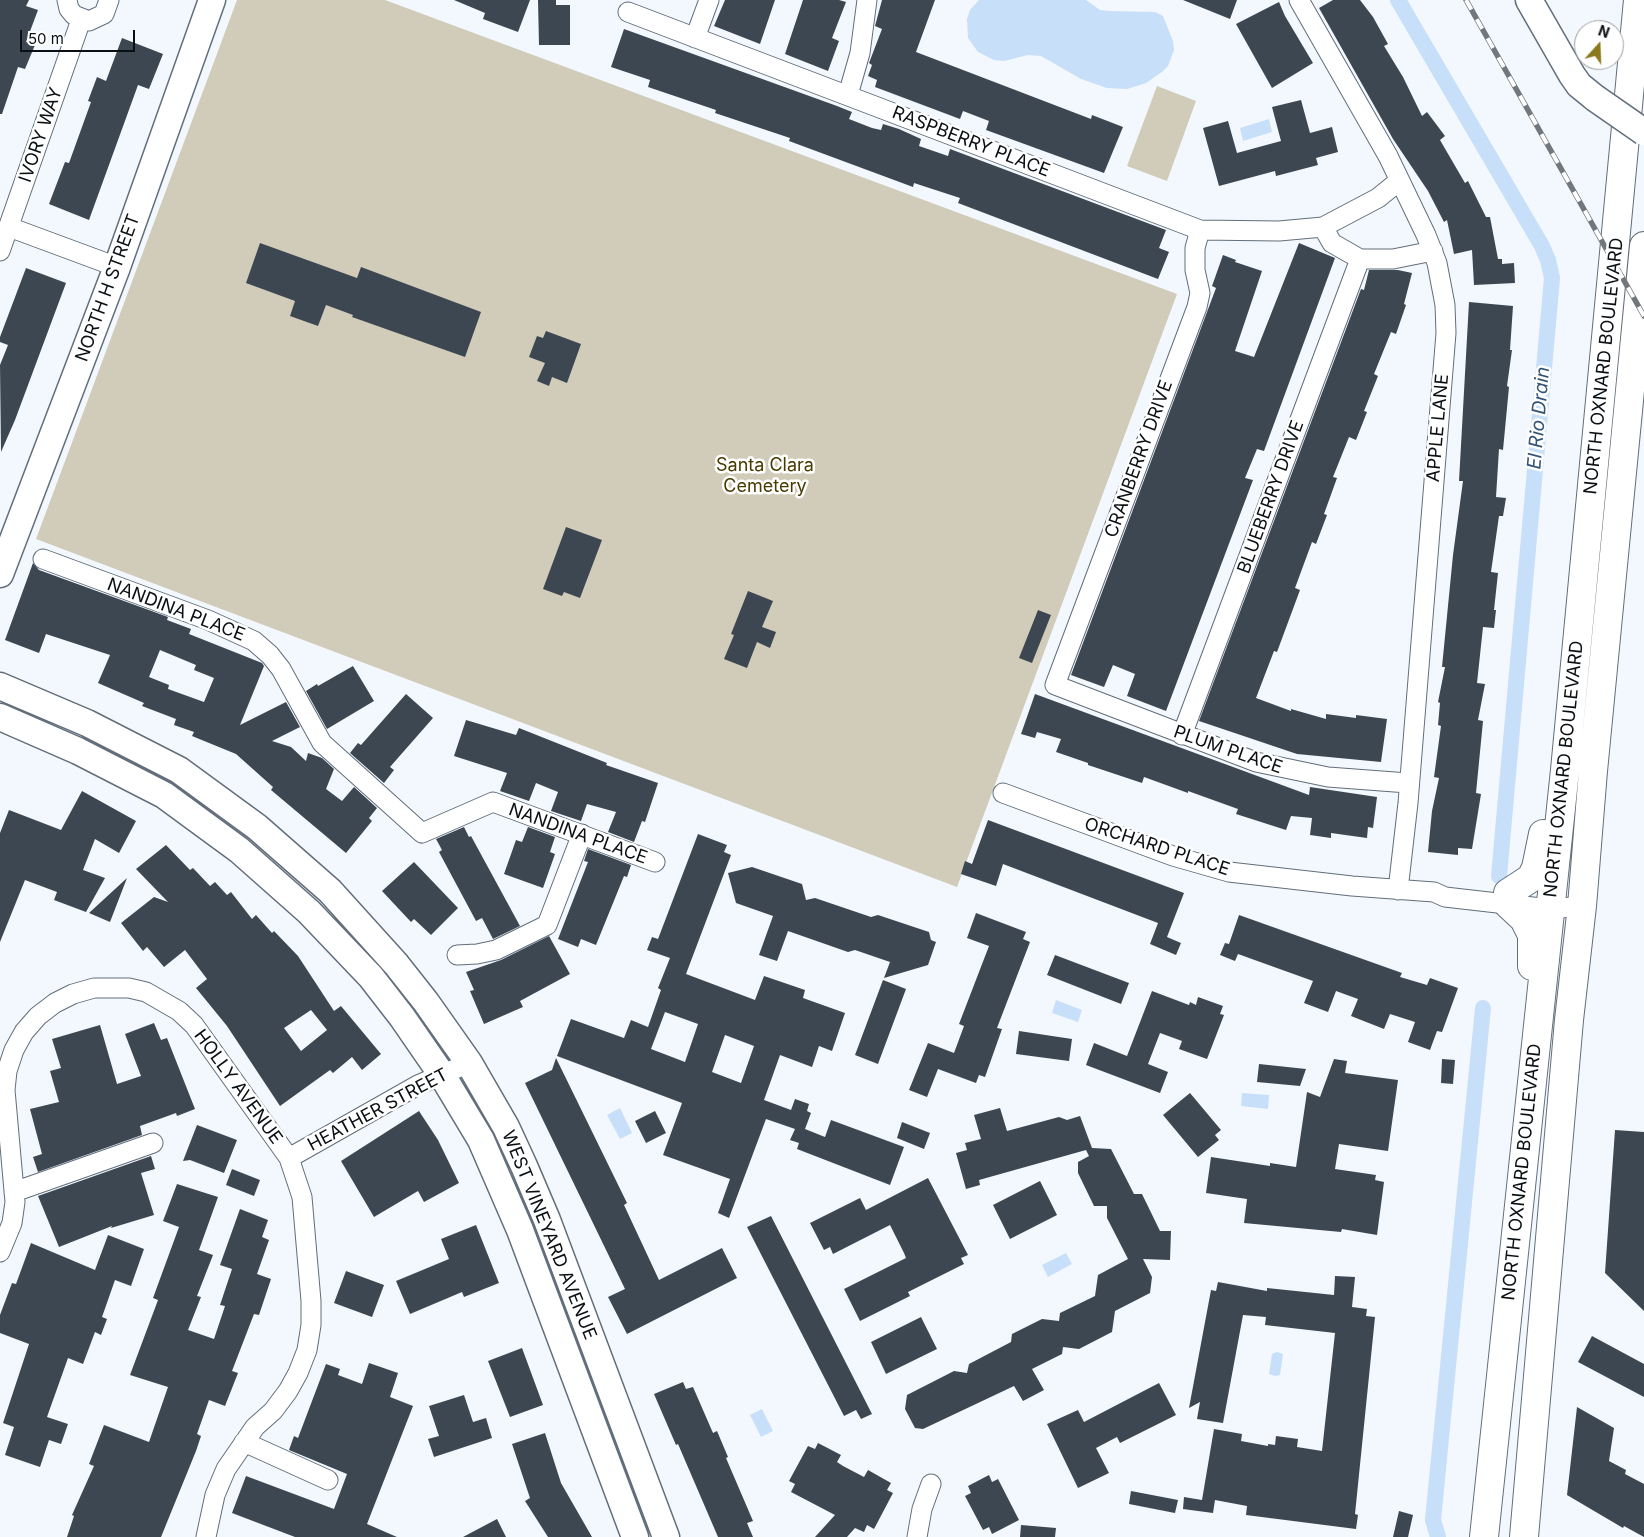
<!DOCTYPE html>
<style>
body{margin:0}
#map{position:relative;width:1644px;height:1537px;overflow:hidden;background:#f3f8fe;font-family:Inter,sans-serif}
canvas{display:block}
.north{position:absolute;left:1574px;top:20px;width:50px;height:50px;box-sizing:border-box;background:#fff;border:1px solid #9d9fa1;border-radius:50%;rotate:20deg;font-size:14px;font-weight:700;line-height:20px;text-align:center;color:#0a0f13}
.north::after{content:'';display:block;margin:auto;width:18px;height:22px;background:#8c781d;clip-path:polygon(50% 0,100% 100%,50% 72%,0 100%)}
.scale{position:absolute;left:20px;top:30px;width:115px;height:22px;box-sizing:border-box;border:2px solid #0a0f13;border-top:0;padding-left:6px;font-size:15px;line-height:18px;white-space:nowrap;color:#0a0f13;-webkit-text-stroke:4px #fff;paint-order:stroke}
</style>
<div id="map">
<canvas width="1644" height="1537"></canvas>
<div class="north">N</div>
<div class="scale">50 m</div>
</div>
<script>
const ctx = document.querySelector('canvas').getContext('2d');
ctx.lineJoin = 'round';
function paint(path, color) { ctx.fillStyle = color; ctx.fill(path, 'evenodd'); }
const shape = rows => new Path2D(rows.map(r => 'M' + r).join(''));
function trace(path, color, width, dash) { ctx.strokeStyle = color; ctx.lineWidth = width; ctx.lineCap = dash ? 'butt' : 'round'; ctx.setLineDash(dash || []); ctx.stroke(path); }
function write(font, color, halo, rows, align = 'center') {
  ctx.font = font + ' Inter,sans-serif'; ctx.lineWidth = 5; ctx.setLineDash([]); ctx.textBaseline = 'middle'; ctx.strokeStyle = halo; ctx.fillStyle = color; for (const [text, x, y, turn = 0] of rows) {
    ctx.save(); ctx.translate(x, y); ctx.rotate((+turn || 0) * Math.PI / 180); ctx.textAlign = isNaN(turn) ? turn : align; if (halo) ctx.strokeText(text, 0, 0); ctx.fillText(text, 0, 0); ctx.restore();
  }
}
const green = shape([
 [237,0,385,0,1177,294,957,887,36,539],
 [1157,86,1196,101,1167,181,1127,166]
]);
const water = shape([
 [979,0,1086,0,1100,10,1109,11,1155,12,1163,16,1173,41,1174,50,1168,66,1162,72,1146,83,1127,89,1107,88,1081,79,1041,56,1028,55,1004,61,994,60,978,52,968,38,967,19,970,10],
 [1269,119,1272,132,1243,141,1240,128],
 [1056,1000,1082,1010,1078,1022,1052,1013],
 [1242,1093,1269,1095,1268,1109,1241,1106],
 [620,1108,632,1133,620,1139,607,1115],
 [1066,1253,1072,1264,1048,1277,1042,1265],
 [1277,1352,1283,1354,1280,1375,1275,1376,1269,1374,1272,1354],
 [762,1409,773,1431,761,1437,750,1415]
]);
const canal = shape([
 [1398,0,1542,246,1548,260,1552,278,1499,876],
 [1438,1537,1433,1520,1483,1008]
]);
const building = shape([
 [0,0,29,0,26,6,38,10,26,42,35,45,25,69,18,67,2,114,0,114],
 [454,0,530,0,518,32,483,19,485,13],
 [538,0,556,0,556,5,570,5,570,45,539,45],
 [725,0,775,0,760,44,714,26],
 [803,0,839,0,846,2,832,38,839,41,828,71,785,54],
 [882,0,935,0,916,52,1091,119,1092,115,1123,127,1104,173,986,130,989,121,963,111,960,119,875,87,877,80,868,76,872,65,869,63,882,29,875,26],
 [1183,0,1237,0,1230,19],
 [1333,0,1360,0,1373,17,1388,44,1384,46,1403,77,1422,116,1427,112,1445,136,1440,140,1465,183,1468,181,1486,217,1490,217,1498,259,1502,259,1502,264,1514,263,1515,283,1474,285,1472,250,1454,254,1447,220,1444,222,1428,191,1393,139,1319,8],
 [1279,2,1285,16,1313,63,1272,88,1236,24],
 [624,29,837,106,852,112,849,119,872,128,881,130,883,124,899,129,921,139,919,146,948,156,950,149,1166,230,1159,248,1169,252,1158,279,958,203,960,198,914,183,913,187,789,141,790,138,715,113,716,110,648,87,650,80,611,67],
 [122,38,163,54,149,89,138,85,89,220,49,204,65,162,69,163,91,102,88,101,97,77,106,81],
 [1301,100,1310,133,1332,127,1338,152,1316,158,1318,165,1276,176,1275,171,1219,186,1203,128,1228,121,1237,153,1281,141,1272,107],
 [260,243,357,278,361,267,481,312,465,357,352,317,353,315,326,305,318,326,290,316,295,301,246,283],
 [1299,243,1335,258,1264,451,1257,449,1245,478,1253,480,1166,711,1127,696,1135,674,1113,665,1104,687,1071,675,1216,288,1212,286,1223,255,1236,260,1235,262,1262,271,1235,351,1254,357],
 [26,268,66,283,15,420,1,452,0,365,8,345,0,342,0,337],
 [1369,270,1398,270,1412,273,1404,304,1406,305,1396,334,1391,332,1374,374,1378,376,1364,411,1367,412,1356,440,1349,437,1333,477,1337,478,1324,514,1327,515,1316,544,1312,542,1295,588,1300,590,1277,652,1274,651,1256,698,1291,711,1291,709,1326,719,1326,714,1356,718,1356,715,1387,719,1381,762,1297,754,1199,721,1361,289,1364,290],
 [1469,302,1513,306,1510,350,1512,350,1507,386,1509,387,1503,450,1499,449,1496,497,1506,498,1503,516,1499,516,1491,572,1498,573,1494,610,1496,610,1494,628,1483,627,1477,683,1485,684,1478,720,1483,721,1476,793,1481,794,1472,849,1458,848,1458,855,1428,852,1432,811,1439,778,1434,777,1441,726,1438,725,1440,703,1438,702,1445,667,1442,667,1453,555,1463,481,1459,481],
 [546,331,581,344,567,383,552,377,549,386,537,381,545,363,529,357,537,336,543,338],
 [566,527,602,540,580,598,564,592,562,596,543,589],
 [33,563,39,570,168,617,167,620,191,629,189,634,262,663,264,666,240,725,286,702,300,727,272,741,291,747,306,761,308,753,322,758,334,769,326,789,342,801,354,787,377,808,369,818,372,821,346,853,271,790,273,787,236,754,192,736,194,732,174,725,176,719,142,706,144,703,98,683,110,655,46,634,39,653,5,640],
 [160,650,196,665,194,670,214,678,204,702,168,689,169,685,149,677],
 [748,591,773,601,762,627,776,632,770,648,757,642,747,668,724,659,734,635,731,634],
 [1038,610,1051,615,1032,663,1019,658],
 [353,666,374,701,327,729,306,691,317,684,318,686],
 [406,694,433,718,390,767,394,770,384,783,350,753,358,743,361,745],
 [1035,694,1309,795,1310,787,1377,797,1373,828,1368,827,1367,838,1331,833,1331,838,1310,835,1312,818,1291,816,1286,830,1236,814,1238,809,1188,791,1188,793,1144,777,1142,783,1088,765,1088,763,1056,752,1061,739,1037,732,1035,738,1021,734],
 [466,720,516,735,519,728,607,763,606,765,658,783,645,822,642,821,634,842,608,832,616,812,587,804,581,821,551,811,558,792,536,783,529,801,500,791,507,773,454,756],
 [82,791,136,821,119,853,95,839,83,870,105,878,86,912,54,900,57,892,25,880,0,942,0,833,9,810,61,830],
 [988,820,1184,893,1167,937,1181,943,1176,955,1150,944,1158,923,1003,864,996,886,961,874,965,861,972,864],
 [464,827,469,837,471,836,520,926,493,939,482,918,476,921,439,852,442,850,436,839],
 [528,827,555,837,550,852,555,854,543,888,504,874,516,840,522,842],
 [698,834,727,845,724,852,731,855,686,974,755,1000,764,976,805,990,803,998,845,1013,832,1051,819,1046,812,1067,780,1055,764,1100,791,1110,795,1099,809,1104,807,1111,811,1113,805,1129,825,1137,831,1120,904,1147,890,1185,797,1149,799,1143,790,1140,795,1129,766,1119,729,1218,718,1213,730,1179,663,1155,682,1103,557,1056,571,1019,624,1038,631,1020,648,1027,661,990,658,988,670,958,647,950,652,937,658,939],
 [665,1012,698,1024,685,1062,651,1049],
 [725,1035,754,1046,741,1083,712,1072],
 [166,845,190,870,193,868,210,886,215,882,227,895,231,892,252,919,256,915,272,933,274,931,298,956,334,1011,341,1006,381,1054,362,1070,352,1057,333,1073,330,1070,280,1106,227,1026,196,988,207,979,185,950,164,967,147,947,143,951,121,923,154,897,168,902,136,869],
 [311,1010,327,1030,301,1051,284,1028],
 [588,849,631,865,627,877,624,876,596,945,581,939,578,947,558,939,588,862,584,861],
 [414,862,458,908,431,935,414,919,411,922,382,891],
 [752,867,802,884,806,900,815,898,871,917,878,915,929,932,931,940,936,942,928,965,884,978,890,962,855,950,848,952,788,931,777,961,759,955,773,916,736,903,728,873],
 [127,878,110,922,89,913],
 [976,913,1026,932,1023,939,1030,942,997,1028,1002,1029,985,1077,979,1075,976,1083,938,1069,927,1097,909,1090,928,1043,954,1053,964,1026,959,1024,989,946,967,938],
 [1239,915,1402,973,1400,977,1427,985,1430,978,1458,988,1442,1032,1437,1031,1430,1050,1408,1042,1415,1022,1390,1014,1384,1029,1351,1016,1358,999,1336,991,1328,1012,1304,1003,1313,981,1238,954,1235,961,1220,955,1225,943,1229,944],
 [549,936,570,974,520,1001,523,1007,484,1024,470,991,474,990,466,972,501,960],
 [1055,955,1129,983,1121,1004,1047,975],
 [883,980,906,989,878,1064,855,1055],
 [1152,991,1189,1005,1190,1002,1196,1005,1198,997,1223,1006,1220,1014,1224,1015,1207,1059,1179,1049,1182,1041,1160,1033,1148,1064,1168,1072,1160,1093,1086,1065,1094,1043,1127,1056],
 [154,1023,161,1040,167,1038,195,1109,177,1116,176,1113,140,1126,142,1135,38,1172,33,1157,42,1154,30,1109,59,1102,50,1071,61,1068,52,1039,100,1025,117,1084,141,1076,125,1034],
 [1019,1031,1072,1039,1069,1061,1016,1054],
 [556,1058,627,1203,624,1205,659,1280,722,1248,737,1278,627,1334,608,1297,625,1289,525,1083,552,1070],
 [1334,1059,1347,1061,1345,1073,1398,1080,1388,1151,1339,1144,1335,1169,1376,1175,1375,1180,1384,1182,1377,1235,1342,1229,1341,1232,1244,1223,1247,1199,1206,1193,1211,1157,1270,1166,1270,1163,1296,1167,1307,1092,1320,1097],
 [1442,1059,1455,1060,1453,1084,1441,1083],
 [1259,1064,1306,1069,1300,1086,1257,1082],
 [1190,1093,1221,1130,1215,1135,1219,1140,1198,1157,1163,1115],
 [1000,1108,1007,1131,1059,1117,1067,1120,1080,1116,1092,1148,1111,1149,1134,1194,1142,1194,1160,1231,1171,1231,1170,1260,1143,1259,1152,1277,1150,1293,1115,1311,1112,1332,1079,1349,1063,1347,1062,1354,1032,1369,1044,1390,1023,1401,1014,1386,923,1429,915,1428,905,1409,907,1395,954,1371,967,1373,969,1364,1011,1342,1012,1334,1042,1319,1059,1321,1060,1313,1095,1296,1098,1275,1128,1259,1107,1218,1107,1206,1094,1206,1078,1173,1078,1162,1089,1156,1086,1150,979,1180,980,1185,966,1189,956,1153,967,1150,965,1143,981,1139,974,1115],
 [419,1111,438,1140,459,1183,424,1202,418,1191,374,1217,341,1161],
 [655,1111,666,1133,646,1143,635,1121],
 [902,1122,930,1133,924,1149,897,1138],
 [197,1125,237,1140,224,1173,190,1160,183,1161],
 [1615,1130,1644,1132,1644,1311,1605,1273],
 [151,1156,155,1169,141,1173,154,1215,111,1228,112,1226,59,1247,38,1196],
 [232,1169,260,1180,254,1196,226,1185],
 [928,1178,968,1255,961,1258,964,1264,908,1292,910,1296,860,1321,844,1289,906,1258,904,1253,890,1225,833,1254,830,1247,824,1250,810,1223,860,1198,866,1210],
 [1040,1181,1057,1215,1010,1239,993,1205],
 [177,1184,218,1197,199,1250,213,1255,197,1296,201,1297,188,1330,214,1339,225,1306,220,1305,232,1269,220,1265,240,1209,268,1220,262,1237,269,1240,257,1274,271,1279,259,1315,254,1314,232,1371,238,1373,225,1406,209,1400,197,1434,201,1436,196,1451,161,1537,67,1537,74,1516,72,1515,94,1466,89,1464,104,1425,149,1442,168,1387,130,1375,158,1300,153,1298,179,1227,163,1221],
 [771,1216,872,1414,861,1419,856,1410,844,1416,747,1227],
 [476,1225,499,1283,464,1297,462,1292,410,1314,396,1281,449,1259,441,1239],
 [108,1235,144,1249,131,1286,115,1280,102,1317,107,1319,101,1335,95,1332,83,1364,68,1358,47,1417,68,1424,61,1444,49,1440,40,1467,5,1455,14,1427,3,1423,29,1344,0,1333,0,1315,12,1283,16,1284,31,1243,95,1270],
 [346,1271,384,1285,372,1317,334,1303],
 [1335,1276,1355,1277,1352,1307,1367,1309,1366,1316,1375,1317,1355,1514,1358,1515,1356,1529,1246,1515,1247,1506,1215,1500,1213,1513,1183,1509,1184,1497,1202,1500,1214,1429,1242,1434,1241,1441,1268,1446,1268,1444,1275,1445,1276,1436,1298,1439,1297,1447,1322,1451,1335,1333,1265,1325,1266,1317,1243,1315,1223,1423,1197,1419,1200,1402,1189,1408,1211,1290,1216,1291,1218,1282,1267,1291,1267,1288,1334,1295],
 [921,1317,937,1349,886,1374,871,1342],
 [1592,1336,1644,1364,1644,1397,1578,1362],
 [522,1348,543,1405,510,1417,488,1361],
 [369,1363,398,1373,390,1397,413,1406,367,1524,397,1537,295,1537,232,1513,246,1476,334,1509,347,1474,289,1450,294,1436,298,1438,326,1364,340,1369,338,1375,362,1384],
 [683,1382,686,1389,693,1387,713,1433,717,1431,728,1457,726,1458,753,1521,747,1523,753,1537,718,1537,678,1444,676,1445,654,1394],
 [1159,1383,1176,1415,1120,1443,1117,1437,1096,1448,1109,1473,1078,1488,1047,1424,1078,1410,1084,1422],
 [464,1395,473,1422,486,1418,492,1438,434,1457,428,1439,439,1436,429,1406],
 [1577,1407,1614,1428,1609,1461,1626,1470,1625,1474,1644,1484,1644,1537,1624,1526,1623,1528,1567,1495],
 [545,1433,561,1483,592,1537,548,1537,525,1501,530,1498,512,1444],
 [818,1443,841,1455,837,1462,843,1466,864,1477,868,1470,891,1483,887,1490,893,1493,874,1529,867,1525,864,1532,855,1528,847,1537,815,1537,835,1515,791,1492,795,1484,789,1481,808,1446,815,1449],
 [989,1475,992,1482,998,1479,1019,1520,992,1534,989,1527,983,1530,965,1496,971,1493,968,1486],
 [1131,1491,1178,1500,1175,1513,1129,1504],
 [1399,1511,1413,1515,1408,1537,1393,1537],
 [497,1519,506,1537,463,1537],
 [1021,1525,1056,1528,1055,1537,1020,1537]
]);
const street = shape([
 [67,0,69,9,74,15,89,21,104,14,109,0],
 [1299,0,1388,156,1426,235,1437,263,1445,305,1446,333,1408,803,1398,890],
 [628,12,1200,230,1279,231,1323,227,1378,198,1399,181],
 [695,38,709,0],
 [848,95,860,53,867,0],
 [9,227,117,267],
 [1323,227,1332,243,1360,259,1393,259,1433,251],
 [1200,230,1195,248,1195,270,1200,293,1197,307,1055,685,1256,762,1328,777,1408,783],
 [0,251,81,20],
 [43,559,208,620,254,641,270,655,281,669,322,743,422,833,493,802,655,862],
 [1182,735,1360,259],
 [1003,793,1173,856,1229,872,1352,886,1434,892,1445,897,1550,909,1582,906],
 [457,955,477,954,496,950,547,925,582,834],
 [289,1158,418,1085,469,1063],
 [14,1192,153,1143],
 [0,1252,12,1223,15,1202,5,1090,7,1071,14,1050,24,1032,38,1016,55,1003,73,994,94,988,129,988,146,992,179,1011,194,1025,289,1158,302,1197,311,1301,311,1325,307,1350,298,1373,288,1391,273,1411,255,1427,226,1469,215,1495,206,1537],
 [244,1442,328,1480],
 [917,1537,922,1509,931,1484]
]);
const secondary = shape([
 [1529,0,1572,75,1579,85,1595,98],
 [0,574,117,267,212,0],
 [0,686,87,723,179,770,257,827,330,891,396,964,426,1002,469,1063,506,1127,524,1166,547,1220,666,1537],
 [0,717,78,751,164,795,239,850,309,912,371,977,402,1017,442,1075,481,1140,520,1230,635,1537]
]);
const primary = shape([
 [1508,893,1531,878,1536,868,1543,834],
 [1508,904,1524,919,1532,935,1532,966],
 [1484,1537,1565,770,1638,0],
 [1524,1537,1569,1020,1582,906,1593,771,1644,246]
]);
const rail = shape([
 [1466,0,1644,316]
]);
const secondaryBridge = shape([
 [1595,98,1644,132]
]);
const streetNames = [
 ["IVORY WAY",41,135,-71],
 ["RASPBERRY PLACE",971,142,21],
 ["NORTH H STREET",108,288,-70],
 ["NORTH OXNARD BOULEVARD",1604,366,-84],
 ["APPLE LANE",1438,428,-85],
 ["CRANBERRY DRIVE",1139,459,-70],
 ["BLUEBERRY DRIVE",1271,497,-70],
 ["NANDINA PLACE",176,610,21],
 ["PLUM PLACE",1228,750,19],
 ["NORTH OXNARD BOULEVARD",1564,769,-84],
 ["NANDINA PLACE",578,834,20],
 ["ORCHARD PLACE",1157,847,18],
 ["HOLLY AVENUE",238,1087,54],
 ["HEATHER STREET",378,1110,-28],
 ["NORTH OXNARD BOULEVARD",1522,1172,-84],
 ["WEST VINEYARD AVENUE",549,1235,68]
];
const parkNames = [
 ["Santa Clara",765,466],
 ["Cemetery",765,487]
];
const waterNames = [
 ["El Rio Drain",1539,418,-85]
];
paint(green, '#d1ccb9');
paint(water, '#c7dff8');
trace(canal, '#c7dff8', 16);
paint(building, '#3c4752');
trace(street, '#626e7b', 21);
trace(secondary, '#626e7b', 29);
trace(primary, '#626e7b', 30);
trace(street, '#fff', 19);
trace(secondary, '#fff', 26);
trace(primary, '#fff', 28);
trace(rail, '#72777b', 5.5);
trace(rail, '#fff', 4, [11]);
trace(secondaryBridge, '#626e7b', 29, []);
trace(secondaryBridge, '#fff', 26);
write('18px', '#0a0f13', '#fff', streetNames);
write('18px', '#473b01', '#fff', parkNames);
write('italic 19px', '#315478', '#fff', waterNames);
</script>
